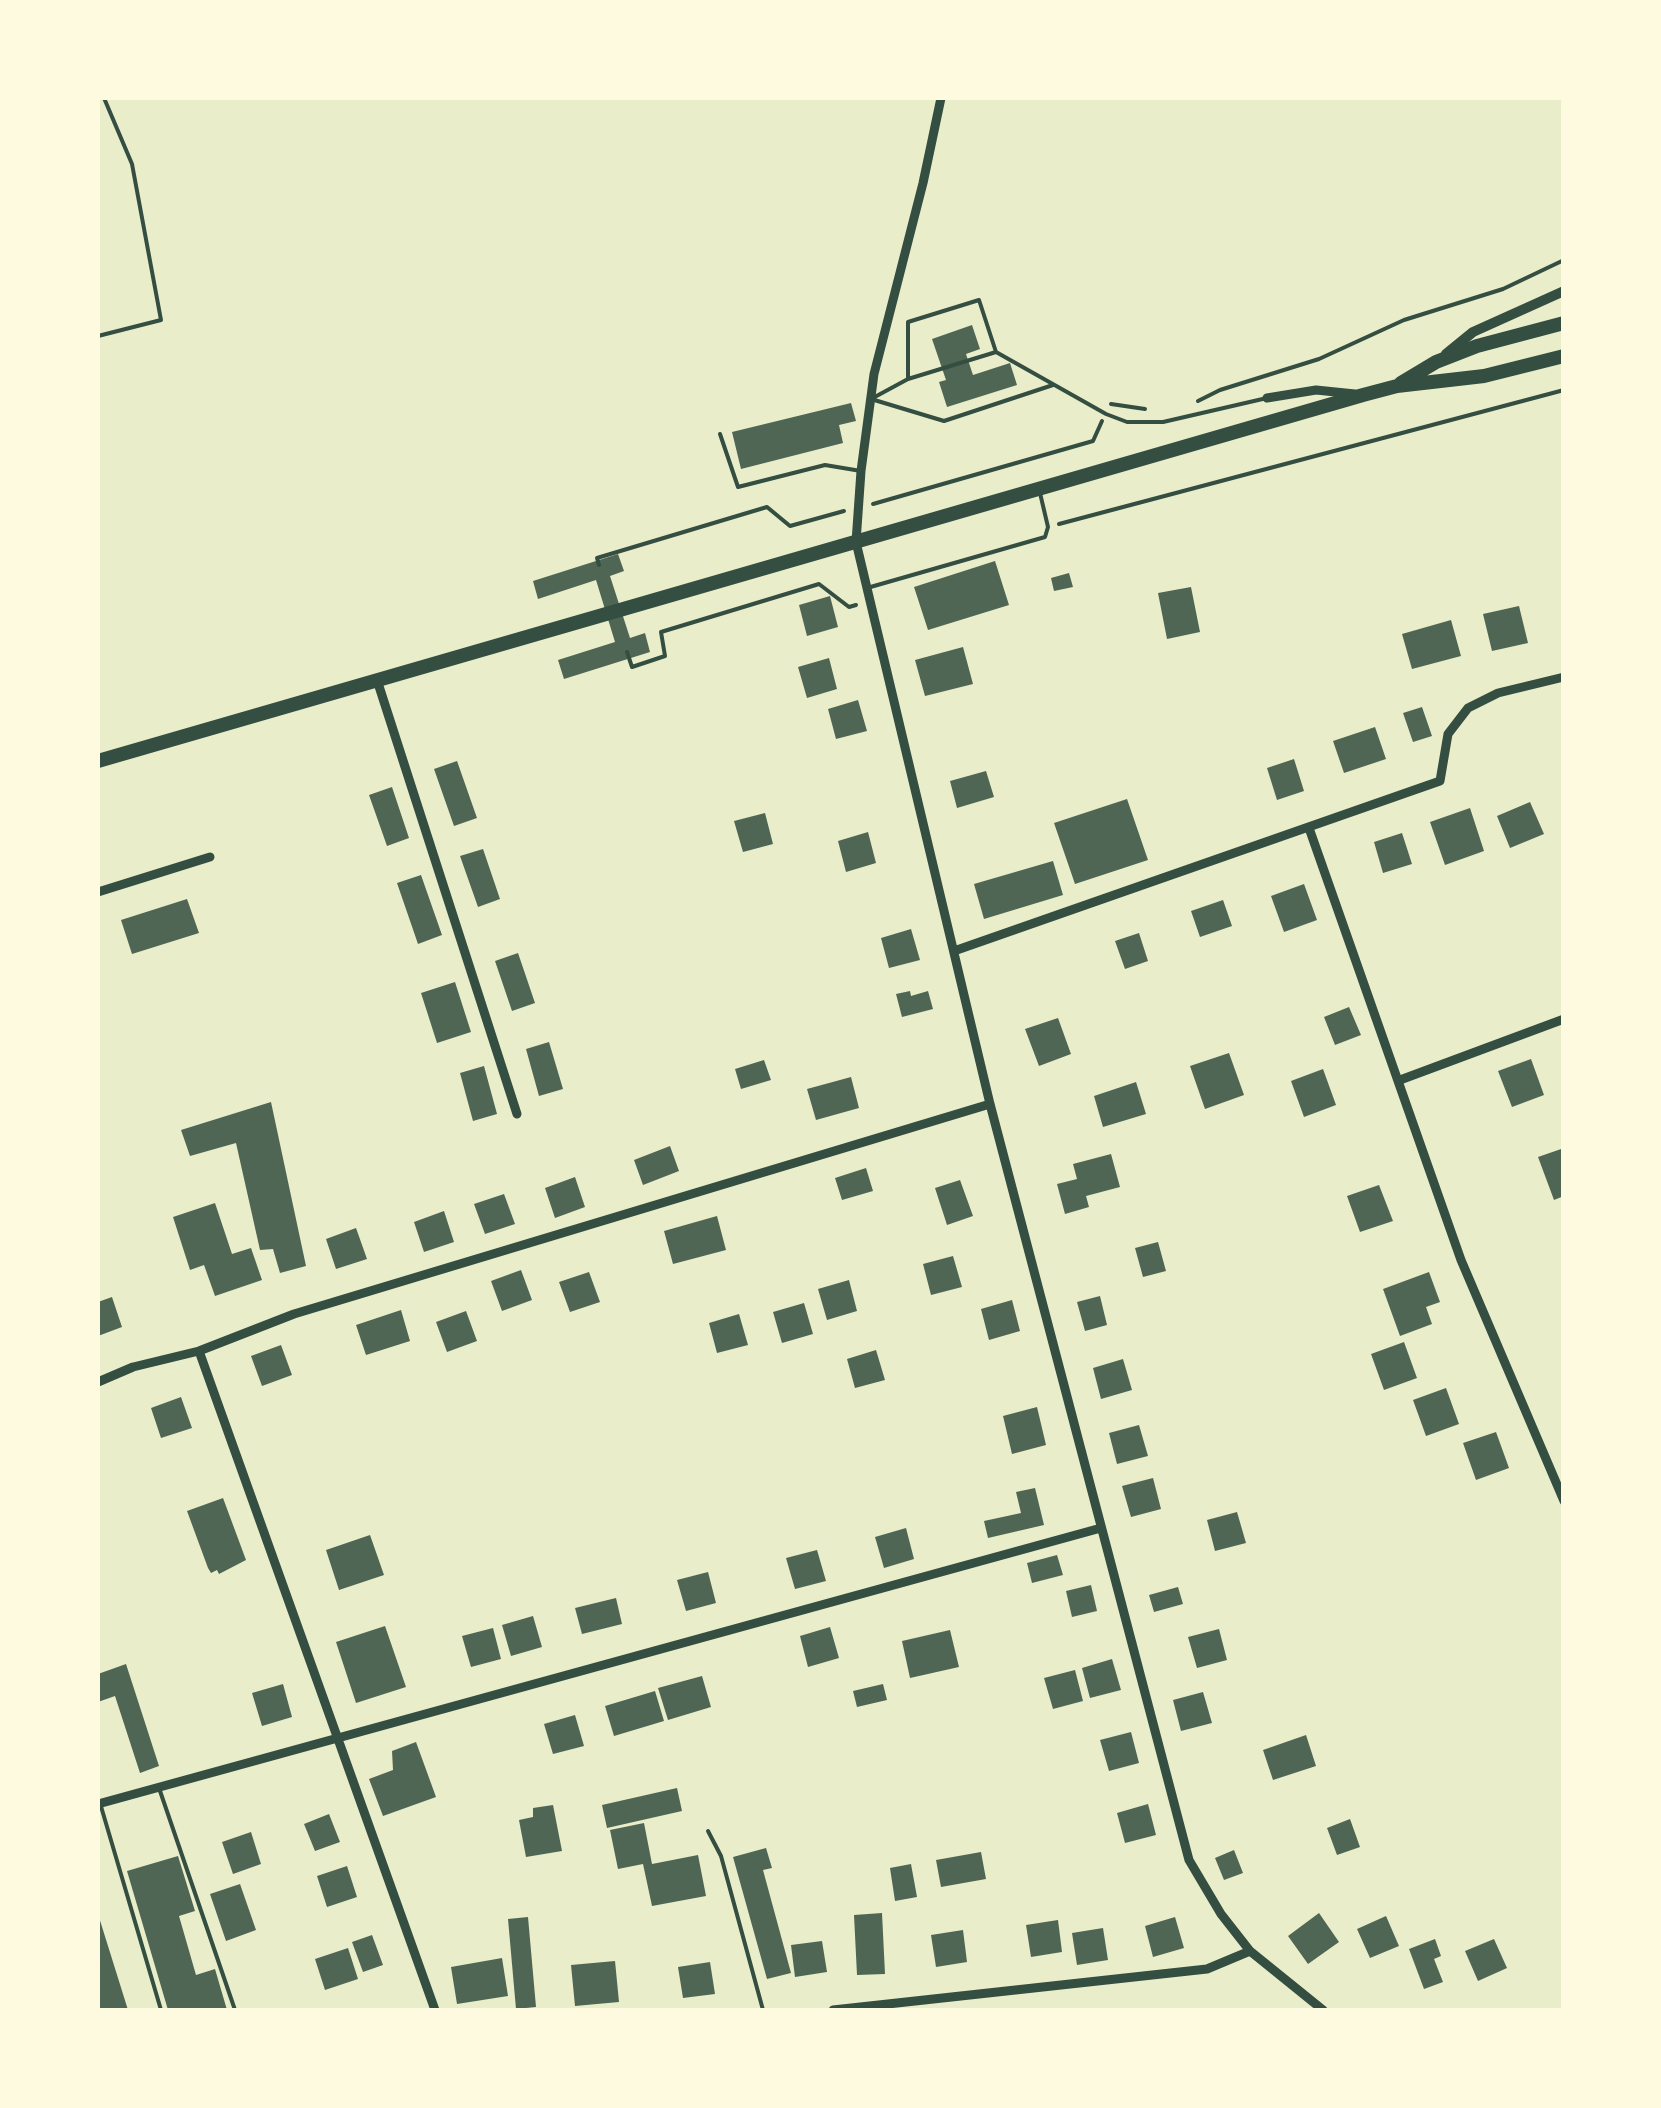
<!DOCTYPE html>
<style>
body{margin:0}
#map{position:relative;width:1661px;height:2108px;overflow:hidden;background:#e9edc9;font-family:"Nunito Sans",sans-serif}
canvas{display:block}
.frame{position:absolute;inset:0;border:100px solid #fefae0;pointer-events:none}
</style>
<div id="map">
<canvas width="1661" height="2108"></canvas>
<div class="frame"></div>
</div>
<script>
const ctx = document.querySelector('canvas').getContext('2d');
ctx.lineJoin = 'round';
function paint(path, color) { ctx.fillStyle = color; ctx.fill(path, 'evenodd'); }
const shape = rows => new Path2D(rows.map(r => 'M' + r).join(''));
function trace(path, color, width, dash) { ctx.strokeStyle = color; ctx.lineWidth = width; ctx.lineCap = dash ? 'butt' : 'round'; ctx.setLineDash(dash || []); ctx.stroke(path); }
const building = shape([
 [972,325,980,349,966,354,973,375,1010,363,1017,385,947,407,939,382,946,380,932,339],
 [851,403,856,421,839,425,843,443,741,469,732,432],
 [618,554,624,571,610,576,630,638,645,633,650,652,564,679,558,660,615,642,596,580,538,599,533,581],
 [995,561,1009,605,928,630,914,587],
 [1069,573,1073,587,1054,591,1051,578],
 [1191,587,1200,632,1167,639,1158,593],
 [830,596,838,627,807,636,799,605],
 [1519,606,1528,643,1492,651,1483,614],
 [1451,620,1461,656,1412,669,1402,634],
 [963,647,973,684,925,696,915,660],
 [829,658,837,689,807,698,798,667],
 [858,700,867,731,836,739,828,709],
 [1422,707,1432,736,1413,742,1403,713],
 [1375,727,1386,759,1344,773,1333,741],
 [1294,759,1304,791,1277,800,1267,768],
 [457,761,477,818,454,826,434,769],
 [986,771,994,797,957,808,950,781],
 [392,787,409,838,387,846,369,795],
 [1127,799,1148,860,1075,884,1054,823],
 [1530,802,1544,834,1510,848,1497,816],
 [1470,808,1484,851,1445,865,1430,822],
 [765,813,773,844,743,852,734,821],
 [868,832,876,863,846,872,838,841],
 [1402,833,1412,864,1383,873,1374,842],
 [483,849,500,899,478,907,460,856],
 [1053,861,1063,895,984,919,974,884],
 [421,875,442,935,418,944,397,883],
 [1304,884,1317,920,1284,932,1271,896],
 [187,899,199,933,132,954,121,920],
 [1223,900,1232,926,1200,937,1191,911],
 [911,929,920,960,889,968,881,938],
 [1139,933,1148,961,1125,969,1115,941],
 [518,953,535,1003,512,1011,495,961],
 [455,982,471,1032,437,1043,421,993],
 [910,991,911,996,928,991,933,1009,902,1017,896,994],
 [1349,1007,1361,1035,1335,1045,1324,1017],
 [1058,1018,1071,1054,1039,1066,1025,1029],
 [549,1042,563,1089,539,1096,526,1049],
 [1229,1053,1244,1095,1205,1109,1190,1066],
 [1531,1059,1544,1095,1512,1107,1498,1071],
 [764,1060,771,1080,741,1089,735,1069],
 [484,1066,497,1114,473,1121,460,1073],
 [1323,1069,1336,1105,1304,1117,1291,1081],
 [851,1077,859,1108,816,1120,807,1089],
 [1136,1082,1146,1114,1103,1127,1094,1096],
 [271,1102,306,1266,280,1273,273,1249,260,1250,236,1143,190,1156,181,1130],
 [670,1146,679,1171,643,1185,634,1160],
 [1564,1148,1564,1196,1554,1200,1538,1157],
 [1111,1154,1120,1187,1086,1196,1089,1207,1065,1214,1057,1184,1077,1179,1073,1164],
 [866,1168,873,1191,842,1200,835,1178],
 [575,1177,585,1207,555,1218,545,1188],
 [960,1180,973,1216,947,1225,935,1188],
 [1379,1185,1393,1221,1360,1232,1347,1196],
 [504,1194,515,1224,485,1234,474,1204],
 [215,1203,232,1254,251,1248,262,1280,215,1296,204,1265,190,1270,173,1217],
 [444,1211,454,1242,424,1252,414,1222],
 [717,1216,726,1250,673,1264,664,1231],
 [356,1228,367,1259,336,1269,326,1239],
 [1158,1242,1166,1271,1143,1277,1135,1248],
 [953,1256,962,1287,931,1295,923,1264],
 [521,1270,532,1300,502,1311,491,1281],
 [589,1272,600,1302,570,1312,559,1282],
 [1429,1272,1440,1302,1426,1307,1432,1324,1400,1336,1383,1289],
 [849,1280,857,1311,827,1320,818,1289],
 [1100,1296,1107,1325,1085,1331,1077,1302],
 [112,1297,122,1327,98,1336,98,1302],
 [1012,1300,1020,1331,989,1340,981,1309],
 [804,1303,813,1334,782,1343,773,1312],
 [401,1310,410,1341,366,1355,356,1325],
 [466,1311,477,1341,447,1352,436,1322],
 [739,1314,748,1345,717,1353,709,1323],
 [1404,1342,1417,1378,1384,1390,1371,1354],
 [281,1345,292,1375,262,1386,251,1356],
 [876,1350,885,1380,855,1388,847,1359],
 [1123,1359,1132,1390,1101,1399,1093,1368],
 [1446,1388,1459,1424,1426,1436,1413,1400],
 [181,1397,192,1428,161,1438,151,1408],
 [1037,1407,1046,1445,1012,1454,1003,1416],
 [1139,1425,1148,1456,1117,1464,1109,1433],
 [1496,1432,1509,1468,1476,1480,1463,1443],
 [1153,1478,1161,1509,1131,1517,1122,1486],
 [1035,1488,1044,1525,988,1538,984,1521,1021,1513,1016,1492],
 [223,1498,246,1560,219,1574,217,1570,211,1573,208,1568,187,1511],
 [1237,1512,1246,1543,1215,1551,1207,1520],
 [906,1528,914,1559,884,1568,875,1537],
 [370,1535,384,1575,339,1590,326,1550],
 [817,1550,826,1581,795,1589,786,1558],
 [1057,1555,1063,1575,1032,1583,1027,1563],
 [708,1572,716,1603,686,1611,677,1580],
 [1091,1585,1097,1611,1072,1617,1066,1591],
 [1178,1587,1183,1604,1154,1612,1149,1595],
 [616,1598,622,1624,582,1634,575,1608],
 [533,1616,542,1647,511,1656,502,1625],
 [385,1626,406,1687,356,1703,336,1642],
 [830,1627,839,1658,808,1667,800,1636],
 [493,1628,501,1659,471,1667,462,1636],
 [1219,1629,1227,1660,1197,1668,1188,1637],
 [950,1630,959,1667,910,1678,902,1641],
 [1112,1659,1121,1690,1090,1698,1082,1668],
 [126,1664,159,1766,140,1773,115,1696,98,1702,98,1674],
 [1075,1670,1083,1701,1053,1709,1044,1678],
 [702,1676,711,1707,668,1720,658,1688],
 [283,1684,292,1717,262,1726,252,1693],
 [883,1684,887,1700,857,1707,853,1691],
 [655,1691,664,1721,614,1736,605,1706],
 [1203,1692,1212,1723,1181,1731,1173,1700],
 [575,1715,584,1746,553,1754,544,1724],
 [1131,1732,1139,1763,1109,1771,1100,1740],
 [1306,1735,1316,1766,1273,1780,1263,1750],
 [416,1742,436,1797,383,1816,369,1779,393,1770,392,1751],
 [677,1788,682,1811,607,1828,602,1805],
 [1148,1804,1156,1835,1125,1843,1117,1813],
 [553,1805,562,1851,526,1857,519,1820,533,1817,533,1808],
 [329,1814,340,1842,315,1851,304,1824],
 [1350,1819,1360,1847,1337,1855,1327,1828],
 [644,1823,652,1864,698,1855,706,1896,652,1906,643,1864,618,1869,610,1830],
 [251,1832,261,1864,233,1874,222,1842],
 [766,1848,772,1868,763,1870,791,1973,767,1979,733,1857],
 [1234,1850,1243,1873,1224,1880,1215,1858],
 [981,1852,986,1879,941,1887,936,1860],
 [178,1856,195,1911,179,1916,196,1975,215,1969,227,2010,168,2010,127,1871],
 [911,1864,917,1897,895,1901,890,1868],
 [347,1866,357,1897,327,1907,317,1876],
 [240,1884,256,1930,226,1941,210,1894],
 [882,1913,885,1974,857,1975,854,1915],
 [1319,1913,1339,1942,1308,1964,1288,1936],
 [98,1914,128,2010,98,2010],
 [1386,1916,1399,1946,1370,1958,1357,1929],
 [528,1917,536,2007,516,2009,508,1919],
 [1175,1917,1184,1948,1153,1957,1145,1926],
 [1058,1920,1062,1952,1031,1957,1026,1925],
 [1103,1928,1108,1960,1077,1965,1072,1933],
 [963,1930,967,1962,936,1967,931,1935],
 [372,1935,383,1965,363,1972,352,1942],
 [1435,1939,1441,1956,1434,1959,1443,1982,1424,1989,1409,1949],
 [1494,1939,1507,1968,1478,1981,1465,1951],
 [822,1941,827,1972,795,1977,791,1945],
 [348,1948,358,1979,325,1990,315,1959],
 [502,1958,508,1996,457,2004,451,1967],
 [615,1961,619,2002,575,2006,571,1965],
 [710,1962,715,1994,683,1998,678,1967]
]);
const path = shape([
 [98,336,161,320,132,164,104,98],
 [1198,401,1220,390,1319,359,1404,320,1503,289,1564,260],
 [1111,404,1145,409],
 [873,504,1093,441,1102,421],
 [1059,524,1564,390],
 [599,565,597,558,767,507,790,526,844,511],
 [627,652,632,667,665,656,661,632,819,584,849,607,856,605]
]);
const service = shape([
 [908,379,908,322,979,300,996,352],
 [871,399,908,379,996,352,1106,414,1127,422,1163,422,1267,398],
 [871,399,944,421,1053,385],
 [720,434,738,487,825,465,861,471],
 [867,588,1045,537,1048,527,1040,493],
 [159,1788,235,2010],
 [100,1803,161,2010],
 [708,1831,721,1856,763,2010]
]);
const minor = shape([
 [941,98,923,183,874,374,861,471,856,542,990,1104,1189,1860,1221,1914,1250,1951,1323,2010],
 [1267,398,1316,390,1355,394],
 [377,680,517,1114],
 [1309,828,1461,1260,1564,1501],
 [98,892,210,857],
 [954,951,1440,781,1448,734,1468,708,1498,693,1564,677],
 [1400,1080,1564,1019],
 [199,1351,435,2010],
 [98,1382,133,1367,199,1351,294,1314,990,1104],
 [98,1804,1101,1528],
 [833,2010,1207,1969,1250,1951]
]);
const tertiary = shape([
 [1446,354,1473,332,1564,291]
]);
const trunk = shape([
 [1401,383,1436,362,1477,346,1564,323],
 [98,761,1363,395,1397,386,1484,376,1564,356]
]);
paint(building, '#4f6655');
trace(path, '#344e41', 4);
trace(service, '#344e41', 4);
trace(minor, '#344e41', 9);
trace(tertiary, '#344e41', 10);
trace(trunk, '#344e41', 14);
</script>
